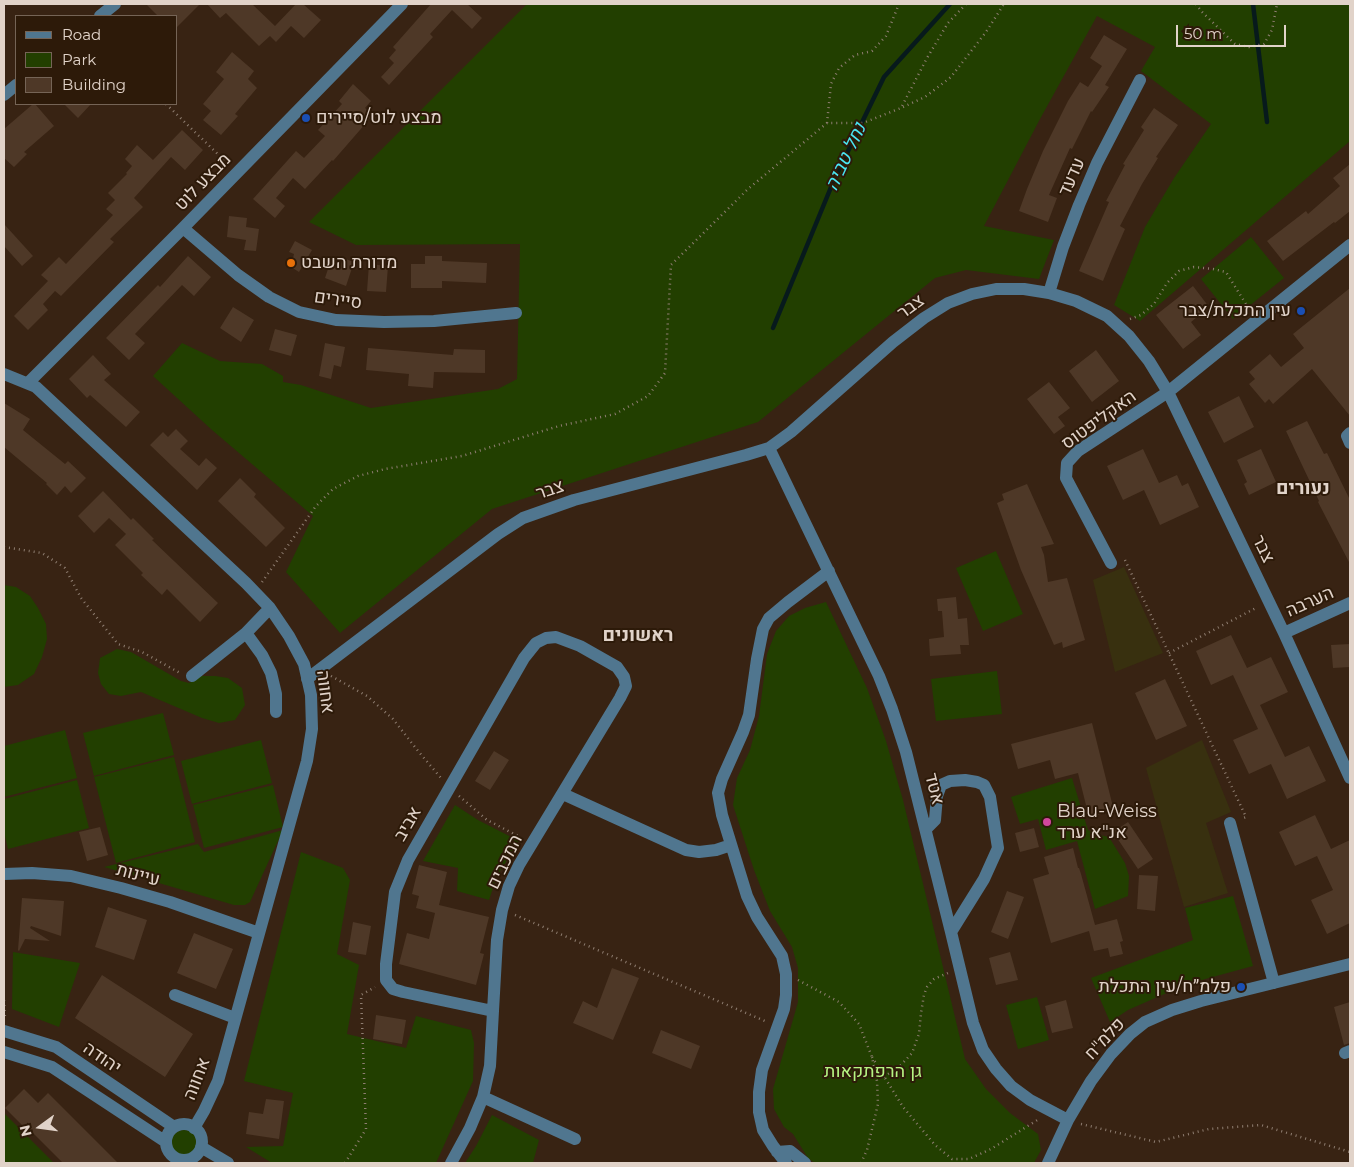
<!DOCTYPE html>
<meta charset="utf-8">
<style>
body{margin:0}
#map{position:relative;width:1354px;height:1167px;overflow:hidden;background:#382313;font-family:Montserrat,sans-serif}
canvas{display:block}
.frame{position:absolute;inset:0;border:5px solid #e1d3c9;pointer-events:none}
.legend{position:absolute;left:15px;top:15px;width:162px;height:90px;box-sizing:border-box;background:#2d1a09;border:1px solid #756456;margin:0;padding:6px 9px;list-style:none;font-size:15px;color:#e1d3c9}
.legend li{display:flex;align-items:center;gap:10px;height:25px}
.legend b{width:25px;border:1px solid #756456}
.north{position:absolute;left:15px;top:1102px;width:50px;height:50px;-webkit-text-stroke:4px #2d1a09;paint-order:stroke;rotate:256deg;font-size:14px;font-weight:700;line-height:20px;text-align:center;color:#e1d3c9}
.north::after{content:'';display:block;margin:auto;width:18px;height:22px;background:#e1d3c9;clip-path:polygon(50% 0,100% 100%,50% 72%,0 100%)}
.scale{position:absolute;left:1176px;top:25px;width:110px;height:22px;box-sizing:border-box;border:2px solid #e1d3c9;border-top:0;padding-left:6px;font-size:15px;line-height:18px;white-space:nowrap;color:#e1d3c9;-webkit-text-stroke:4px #2d1a09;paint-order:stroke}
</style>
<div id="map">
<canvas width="1354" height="1167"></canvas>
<div class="frame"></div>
<ul class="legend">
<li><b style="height:6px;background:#50768f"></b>Road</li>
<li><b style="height:14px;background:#223f00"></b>Park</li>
<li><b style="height:14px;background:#4e3827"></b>Building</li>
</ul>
<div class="north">N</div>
<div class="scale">50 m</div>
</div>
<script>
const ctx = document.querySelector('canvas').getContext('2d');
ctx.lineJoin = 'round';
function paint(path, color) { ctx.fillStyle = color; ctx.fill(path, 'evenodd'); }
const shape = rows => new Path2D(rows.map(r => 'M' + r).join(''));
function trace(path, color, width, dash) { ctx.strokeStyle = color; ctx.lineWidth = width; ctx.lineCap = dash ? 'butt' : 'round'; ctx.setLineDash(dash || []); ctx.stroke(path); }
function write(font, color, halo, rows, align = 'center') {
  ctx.font = font + ' Montserrat,Heebo,sans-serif'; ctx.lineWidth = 4; ctx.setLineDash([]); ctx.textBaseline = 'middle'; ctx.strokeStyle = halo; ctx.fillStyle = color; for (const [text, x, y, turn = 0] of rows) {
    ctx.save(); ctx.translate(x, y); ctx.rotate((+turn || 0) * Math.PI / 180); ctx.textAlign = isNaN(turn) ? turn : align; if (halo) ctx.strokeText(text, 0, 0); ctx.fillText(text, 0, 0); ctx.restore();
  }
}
const green = shape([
 [527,4,1350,4,1350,141,1140,321,1114,305,1145,227,1174,178,1211,124,1141,71,1155,47,1097,16,1040,119,984,226,1054,240,1039,279,966,270,935,278,758,422,492,509,340,633,286,572,313,516,212,430,153,376,182,343,220,361,262,364,283,376,283,382,301,385,371,408,498,389,517,379,520,244,356,245,309,222],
 [1251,237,1284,278,1233,319,1201,279],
 [996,551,1023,614,983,631,956,568],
 [4,585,16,587,30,596,38,608,46,624,47,639,42,657,34,674,18,685,4,687],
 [826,602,867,688,886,741,903,800,965,1059,986,1089,1010,1113,1038,1134,1041,1150,1034,1163,815,1163,808,1158,793,1134,784,1127,774,1109,773,1089,798,1002,798,968,792,947,770,911,754,870,733,805,737,778,750,750,759,716,767,654,776,631,789,616,805,608],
 [117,649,131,652,181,681,189,683,201,676,215,676,228,678,242,688,245,705,235,720,219,723,202,718,141,692,121,696,109,694,101,684,98,673,100,658],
 [997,671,1002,714,936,721,931,679],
 [163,713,174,755,94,776,83,733],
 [65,730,77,778,4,797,4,746],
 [261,740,272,783,192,804,181,761],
 [174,757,195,842,116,863,94,777],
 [1072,778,1088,830,1095,834,1109,837,1125,863,1129,876,1128,896,1095,909,1077,841,1046,850,1038,819,1020,824,1011,797],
 [77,780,89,828,8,849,4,832,4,799],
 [273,785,283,827,204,848,193,805],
 [455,805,478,820,519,841,497,876,489,900,457,891,458,868,423,861],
 [283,830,250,902,245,905,234,905,104,867,198,844,204,852],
 [301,852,343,868,350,880,337,954,359,965,347,1034,406,1048,416,1016,471,1030,474,1043,473,1081,436,1163,272,1163,246,1147,283,1146,293,1093,244,1081],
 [1233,896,1253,966,1187,984,1128,1010,1110,1022,1091,978,1193,940,1185,908],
 [13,952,80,963,59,1027,12,1009],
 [1037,997,1049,1040,1018,1049,1006,1005],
 [4,1113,54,1163,4,1163],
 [492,1115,539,1140,533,1163,465,1163,476,1146],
 '171 1143a13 13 0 1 1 26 0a13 13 0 1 1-26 0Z'
]);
const sand = shape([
 [1124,567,1163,653,1115,672,1093,580],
 [1202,740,1231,812,1206,823,1228,893,1184,907,1146,768]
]);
const stream = shape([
 [1253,4,1267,122],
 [773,328,834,180,884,77,950,4]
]);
const building = shape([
 [146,4,200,4,176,28,176,16,158,16],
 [207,4,252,4,275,26,296,4,303,4,321,20,304,38,291,26,276,42,270,36,259,46,226,13,220,18],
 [431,4,467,4,482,18,472,29,452,10,430,34,433,37,389,85,381,77,394,63,389,58,396,50,393,47],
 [1104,35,1127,49,1105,85,1109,87,1092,112,1091,111,1072,149,1070,148,1049,195,1057,198,1048,222,1019,211,1027,189,1043,151,1068,101,1080,82,1088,87,1102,66,1090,58],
 [232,52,254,71,248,79,257,88,235,114,238,116,221,135,203,120,211,111,203,104,224,79,216,72],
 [353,84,371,101,365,108,373,115,333,161,332,160,305,189,293,178,276,198,285,206,275,218,253,199,296,151,304,158,325,136,318,130,342,104,339,101],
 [33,104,35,104,54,126,24,152,27,154,14,167,4,158,4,129],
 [64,104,91,104,78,118],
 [1154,108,1178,125,1156,157,1158,158,1142,184,1120,226,1125,229,1111,261,1103,281,1079,271,1109,202,1106,201,1125,165,1123,164,1144,130,1141,127],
 [182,130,203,150,185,170,171,157,134,198,143,207,110,239,114,242,61,296,55,291,43,304,48,310,28,330,14,316,48,281,41,275,59,257,66,264,113,215,106,209,115,200,108,193,127,174,126,173,132,166,125,159,137,145,153,160],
 [1350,164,1350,211,1335,223,1334,222,1283,261,1267,241,1306,211,1308,214,1340,186,1333,178],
 [229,216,247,218,246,227,259,229,256,251,244,250,246,240,227,237],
 [4,224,33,256,22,266,4,246],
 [295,241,312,250,299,272,291,267,294,254,289,252],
 [188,256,211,277,194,296,182,285,135,334,145,343,129,360,106,338,158,285,160,287],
 [425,256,442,256,442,261,487,263,486,283,442,281,442,288,411,288,411,264,425,264],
 [343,258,354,262,346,286,325,278,330,263,340,267],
 [369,264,388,266,386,292,367,291],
 [1193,286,1209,307,1191,322,1201,335,1183,349,1156,315],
 [1350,288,1350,416,1312,369,1273,404,1269,399,1265,403,1249,384,1255,379,1249,372,1270,354,1281,367,1304,348,1293,334],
 [233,307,254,320,241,342,220,328],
 [275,329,297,335,291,356,269,350],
 [325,343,345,347,341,367,334,365,331,379,319,376],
 [368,348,453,355,454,349,485,350,485,373,434,372,433,388,408,386,409,374,366,370],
 [1096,350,1119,381,1092,402,1069,371],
 [93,355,111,374,104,380,140,412,126,427,90,395,87,398,69,379],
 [1049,382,1070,408,1058,417,1065,426,1054,434,1027,399],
 [1239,396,1254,427,1224,443,1208,412],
 [4,403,30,419,23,430,65,464,68,461,86,478,71,493,65,486,57,495,46,484,47,483,4,447],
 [1307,421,1324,454,1327,453,1350,500,1350,564,1318,502,1319,501,1286,431],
 [176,429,188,441,180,449,199,466,206,458,217,468,197,490,150,445,163,432,168,437],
 [1143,449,1159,483,1177,475,1182,486,1188,483,1199,507,1160,525,1144,490,1123,500,1107,466],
 [1261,449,1276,482,1249,495,1244,484,1247,482,1237,460],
 [240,478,256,494,254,497,285,528,266,547,218,501],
 [1027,484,1054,544,1041,547,1044,555,1048,582,1067,578,1085,640,1063,648,1062,642,1054,645,1021,570,997,503,1004,500,1002,494],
 [103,491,131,520,133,518,154,539,152,540,218,603,200,622,167,589,162,595,141,575,143,573,115,545,126,534,109,518,94,533,78,516],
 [956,597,958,619,967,618,969,645,960,645,961,654,930,656,929,639,944,637,942,611,938,611,937,599],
 [1231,635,1247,668,1271,657,1288,692,1260,705,1285,757,1309,746,1326,781,1287,799,1271,764,1249,774,1233,740,1258,729,1233,675,1211,685,1196,651],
 [1350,644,1350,667,1333,668,1331,645],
 [1165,679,1187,726,1156,740,1135,693],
 [1092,723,1114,811,1089,817,1078,773,1055,779,1050,760,1018,769,1011,744],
 [494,751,509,760,490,790,475,781],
 [1315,815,1331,849,1350,840,1350,923,1327,934,1311,900,1333,890,1317,856,1295,866,1279,832],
 [1128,822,1153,859,1138,869,1113,832],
 [100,827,108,855,87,861,79,832],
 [1034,828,1039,847,1020,852,1015,833],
 [1073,848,1078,868,1079,868,1081,874,1095,925,1117,919,1123,941,1120,942,1123,954,1110,957,1108,948,1094,951,1089,931,1051,943,1033,879,1049,874,1044,857],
 [419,865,447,872,439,905,489,917,480,953,484,954,476,985,399,964,407,933,429,939,435,913,416,908,419,896,412,894],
 [1139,875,1158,876,1155,911,1137,909],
 [1007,891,1024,897,1008,939,991,932],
 [22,898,64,901,61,936,31,926,30,928,50,941,25,939,19,951,18,950],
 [108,907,147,920,134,960,95,947],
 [353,922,371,926,366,955,348,952],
 [194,933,233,949,216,989,177,973],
 [1010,952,1018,980,996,985,989,958],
 [612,968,639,978,613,1040,573,1023,583,1001,597,1008],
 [102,975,193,1034,165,1077,75,1018],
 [1066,1000,1073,1028,1052,1033,1045,1006],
 [1350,1002,1350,1043,1344,1045,1334,1007],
 [376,1015,406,1020,402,1044,373,1039],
 [661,1030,700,1046,691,1069,652,1053],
 [24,1089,38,1103,48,1093,118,1163,63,1163,27,1127,26,1129,5,1108],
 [266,1099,284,1101,279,1139,246,1134,249,1112,263,1114]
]);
const path = shape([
 [1196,4,1201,11,1235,44,1249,47,1264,44,1272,30,1277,4],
 [166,104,227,163],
 [903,107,925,97,951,77,986,32,1004,4],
 [827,123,831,84,839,68,855,55,872,51,886,36,899,4],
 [1130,319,1141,315,1154,304,1167,283,1179,271,1194,267,1213,269,1226,272,1249,309],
 [4,547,42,553,65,568,81,598,118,644,142,652,180,673],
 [1125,560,1246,817,1241,819],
 [262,582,316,506,333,489,358,476,385,469,462,456,559,426,615,414,648,396,665,373,671,265,748,189,827,123,863,123,901,108,927,58,948,23,966,4],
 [1169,653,1256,608],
 [331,676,367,696,393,719,418,751,441,778],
 [459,796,487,820,520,837],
 [515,915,765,1021],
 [798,980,839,1002,859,1024,872,1057,877,1081,878,1104,867,1150,861,1163],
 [4,1000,5,1018],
 [872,1057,903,1107,935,1145,952,1159,969,1159,991,1149,1039,1119],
 [884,1077,901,1065,912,1053,919,1034,921,1013,924,995,927,987,934,979,948,973],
 [1081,1124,1156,1142,1209,1129,1261,1125,1350,1152],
 [345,1163,366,1129,361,995,375,987]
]);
const minor = shape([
 [100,16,115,4],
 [4,95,16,85],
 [183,228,238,275,269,297,299,312,336,320,384,322,434,321,516,313],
 [1049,293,1063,247,1079,205,1097,163,1140,80],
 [4,374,36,387,246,583,270,608,289,636,304,664,311,695,312,729,307,761,218,1081,204,1111,194,1128],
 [28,383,183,228,402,4],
 [1350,433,1347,436,1350,443],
 [769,448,879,676,892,709,906,752,951,932,973,1023,983,1050,996,1069,1011,1086,1030,1100,1068,1120],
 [1111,563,1066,478,1067,463,1078,451,1168,392,1350,245],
 [246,633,262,655,271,673,276,694,276,712],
 [1284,633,1350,603],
 [192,676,246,633,270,608],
 [307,679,498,534,523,518,574,500,746,455,769,448,791,432,893,342,924,318,948,303,972,294,996,289,1024,289,1049,293,1076,301,1107,316,1129,336,1149,361,1168,392,1284,633,1350,778],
 [563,794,686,850,699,852,716,850,731,845],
 [1230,823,1274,983],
 [926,829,935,820,937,796,941,785,950,781,965,780,977,782,984,785,990,797,998,848,984,879,951,932],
 [4,874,32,873,71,876,121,888,170,902,259,933],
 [175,995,235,1018],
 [4,1031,56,1047,174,1127],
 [4,1052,52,1067,166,1142],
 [1345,1053,1350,1051],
 [483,1097,575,1139],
 '166 1142a18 18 0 1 1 36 0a18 18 0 1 1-36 0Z',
 [201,1147,228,1163],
 [777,1152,790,1151,805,1163],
 [451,1163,470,1128,483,1097,490,1066,493,1011,497,940,502,910,509,886,519,865,620,698,626,686,624,677,617,667,580,646,556,637,546,638,536,643,524,658,408,860,395,892,386,964,386,980,393,989,403,992,493,1011],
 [786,1163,773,1146,763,1130,759,1112,759,1092,762,1070,784,1009,786,995,786,974,782,956,757,917,747,896,722,815,718,793,722,779,743,732,749,715,757,659,763,629,769,618,788,602,829,571],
 [1048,1163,1068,1120,1091,1081,1111,1054,1130,1034,1145,1022,1172,1010,1201,1001,1350,964]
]);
const markers = [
 [306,118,5,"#1a4fb4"],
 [291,263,5,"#e8710a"],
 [1301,311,5,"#1a4fb4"],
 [1047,822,5,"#d1479c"],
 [1241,987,5,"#1a4fb4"]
];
const poiNames = [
 ["מבצע לוט/סיירים",316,118],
 ["מדורת השבט",301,263],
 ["עין התכלת/צבר",1291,311,"right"],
 ["Blau-Weiss",1057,812],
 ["אנ\"א ערד",1057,833],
 ["פלמ״ח/עין התכלת",1231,987,"right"]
];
const streetNames = [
 ["עדעד",1072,177,-66],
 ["מבצע לוט",203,182,-46],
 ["סיירים",338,300,8],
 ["צבר",911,307,-36],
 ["האקליפטוס",1099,420,-36],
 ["צבר",550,490,-19],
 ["צבר",1263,549,64],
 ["הערבה",1310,602,-24],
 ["אחווה",325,692,83],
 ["אטד",934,789,76],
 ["אביב",408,824,-60],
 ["המכבים",505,862,-64],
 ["עיינות",138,875,15],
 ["פלמ\"ח",1105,1039,-47],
 ["יהודה",102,1058,34],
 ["אחווה",197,1079,-69]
];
const parkNames = [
 ["גן הרפתקאות",873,1072]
];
const waterNames = [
 ["נחל טביה",846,157,-65]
];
const neighbourhoodNames = [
 ["נעורים",1303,488],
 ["ראשונים",638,635]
];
paint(green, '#223f00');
paint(sand, '#38300f');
trace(stream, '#071a1c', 4.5);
paint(building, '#4e3827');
trace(path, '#8f7e71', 2.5, [1, 4]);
trace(minor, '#50768f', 12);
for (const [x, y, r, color] of markers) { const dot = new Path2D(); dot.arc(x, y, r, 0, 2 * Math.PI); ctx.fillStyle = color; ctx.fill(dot); trace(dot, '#2d1a09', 2); }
write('18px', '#e1d3c9', '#2d1a09', poiNames, 'left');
write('18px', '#e1d3c9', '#2d1a09', streetNames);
write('18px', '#b6f583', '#2d1a09', parkNames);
write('italic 19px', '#4ae5f2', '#2d1a09', waterNames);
write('bold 19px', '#e1d3c9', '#2d1a09', neighbourhoodNames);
</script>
